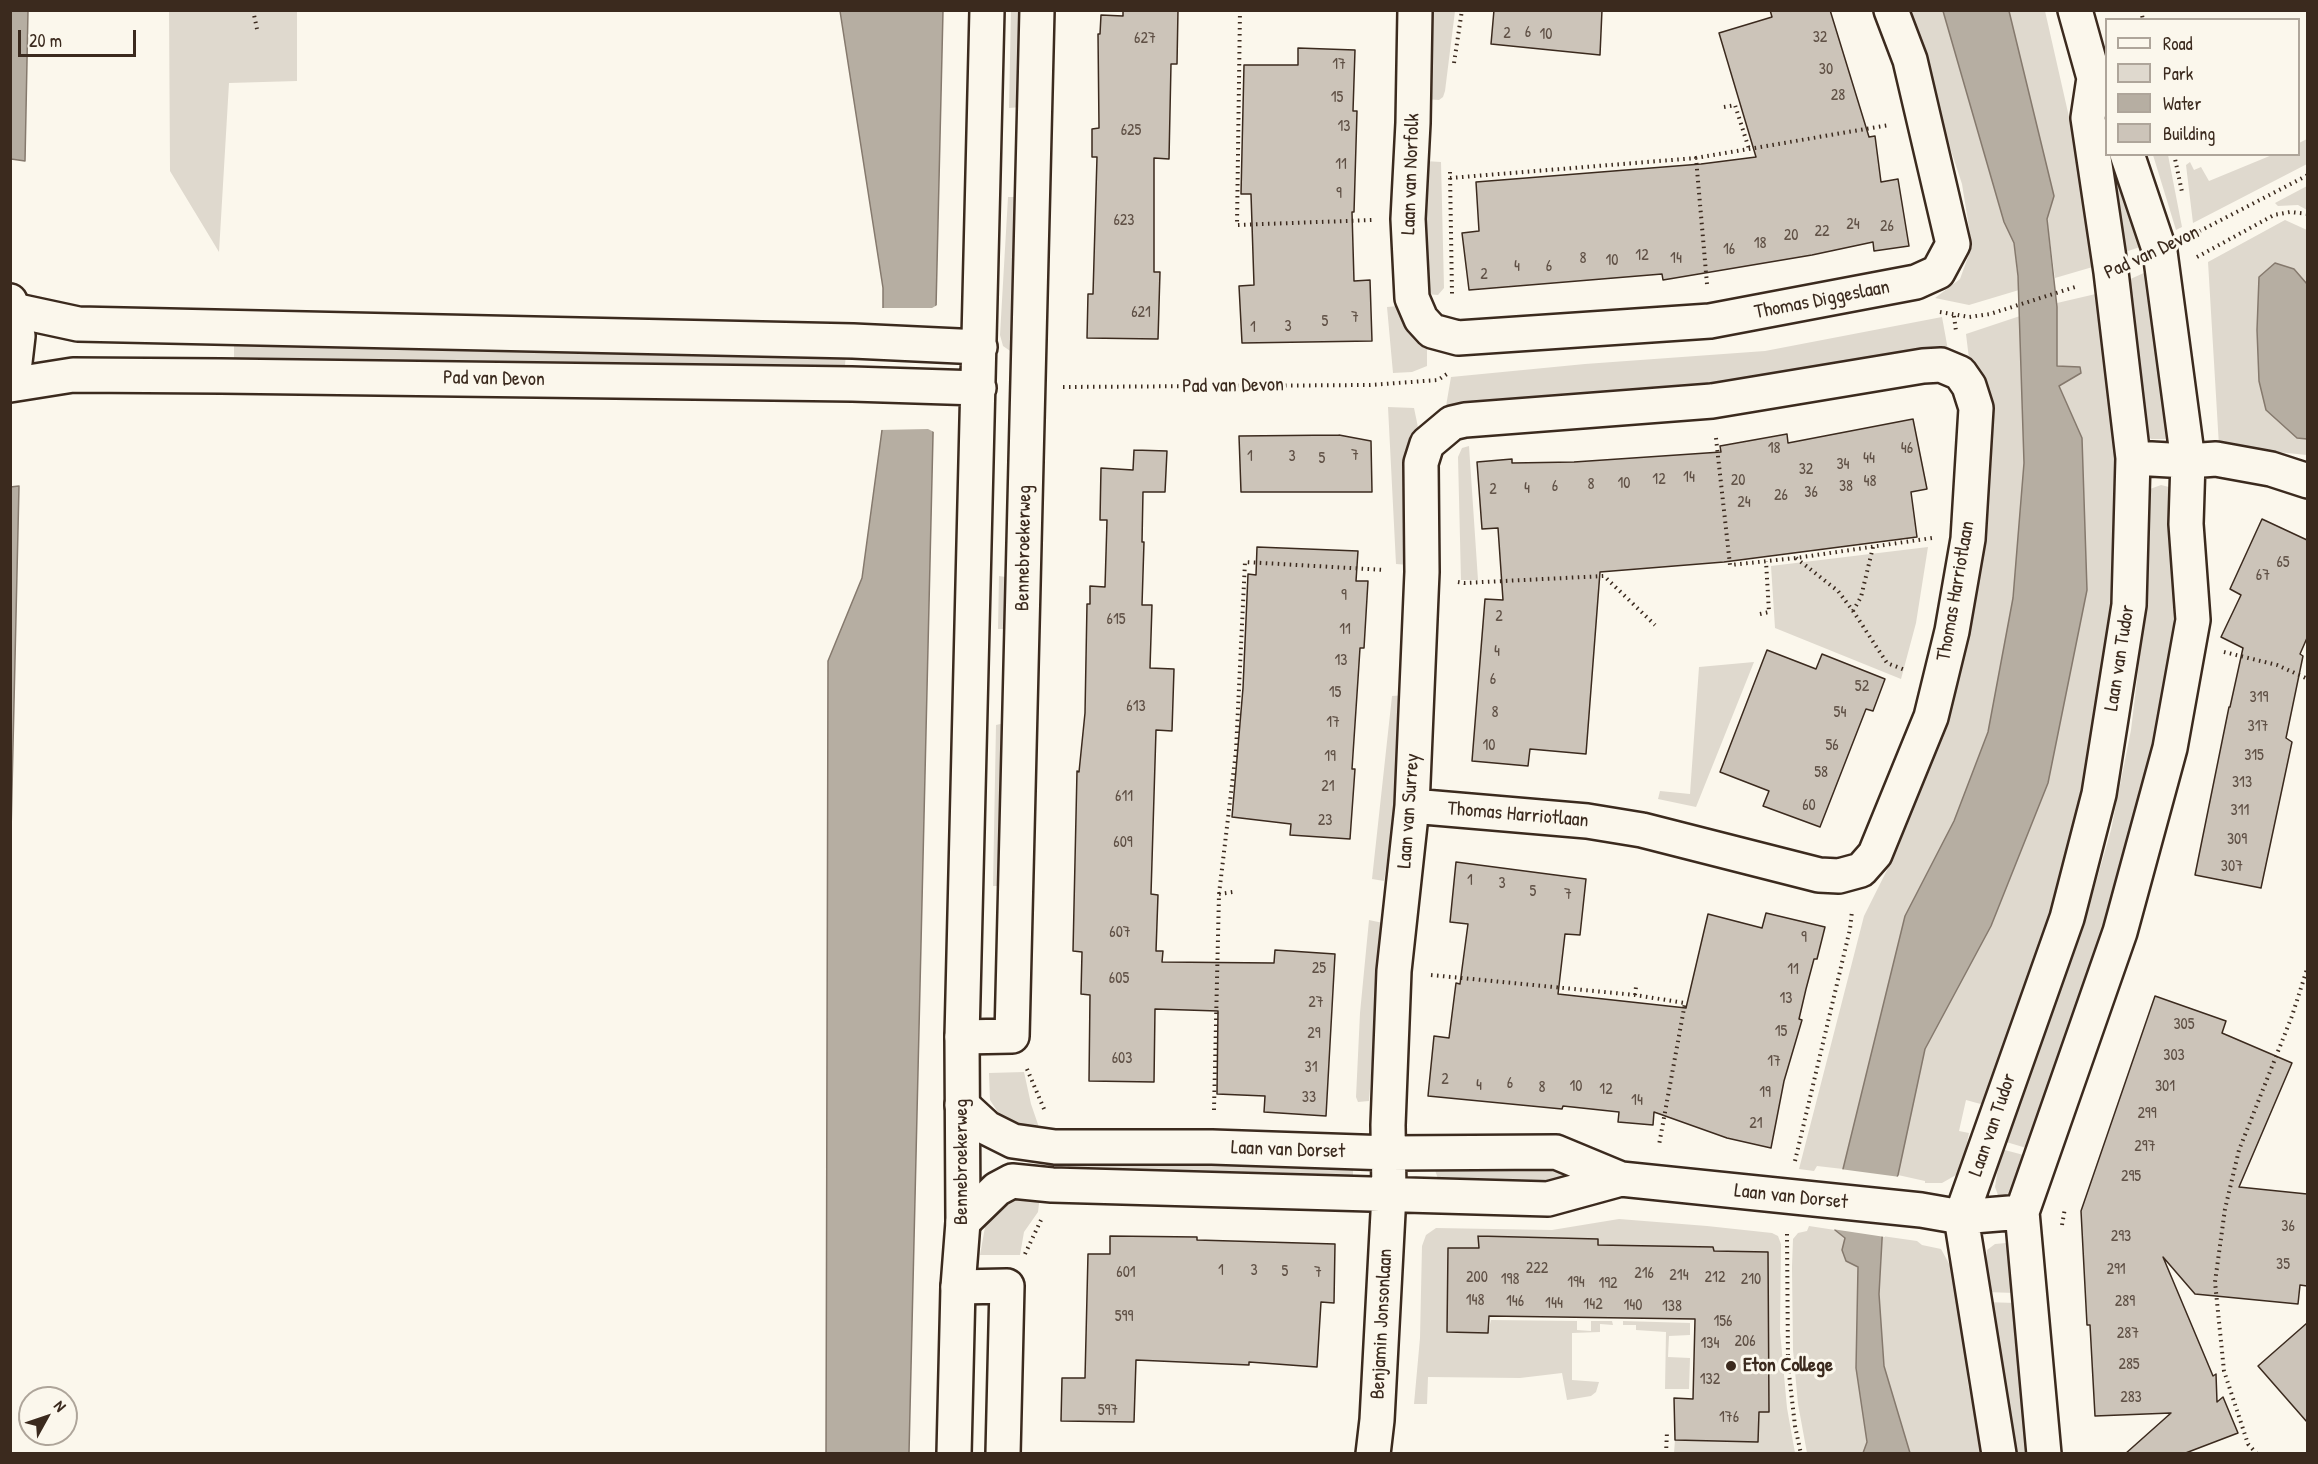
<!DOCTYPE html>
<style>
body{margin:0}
#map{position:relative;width:2318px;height:1464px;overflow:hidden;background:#fbf7ec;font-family:"Patrick Hand",sans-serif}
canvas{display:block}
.frame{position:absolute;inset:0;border:12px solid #3b2a1e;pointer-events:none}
.legend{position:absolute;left:2105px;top:18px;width:195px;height:138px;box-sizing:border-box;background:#fbf7ec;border:2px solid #aea59a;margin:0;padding:8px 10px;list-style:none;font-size:18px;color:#3b2a1e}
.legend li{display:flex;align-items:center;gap:12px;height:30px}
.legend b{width:30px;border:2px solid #aea59a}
.north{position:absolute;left:18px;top:1386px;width:60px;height:60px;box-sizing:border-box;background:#fbf7ec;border:2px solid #aea59a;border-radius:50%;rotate:50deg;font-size:16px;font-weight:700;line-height:24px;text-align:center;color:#3b2a1e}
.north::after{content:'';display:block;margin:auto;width:21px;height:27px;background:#3b2a1e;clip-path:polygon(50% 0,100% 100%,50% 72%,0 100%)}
.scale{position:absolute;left:18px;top:30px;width:118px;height:27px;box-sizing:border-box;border:3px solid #3b2a1e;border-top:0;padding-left:8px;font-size:18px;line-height:21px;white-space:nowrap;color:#3b2a1e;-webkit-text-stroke:4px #fbf7ec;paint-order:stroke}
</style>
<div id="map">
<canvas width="2318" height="1464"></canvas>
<div class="frame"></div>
<ul class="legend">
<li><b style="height:8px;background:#fbf7ec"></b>Road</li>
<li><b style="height:16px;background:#dfd9ce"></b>Park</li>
<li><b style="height:16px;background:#b6aea2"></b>Water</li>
<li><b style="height:16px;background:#ccc4b9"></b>Building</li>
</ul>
<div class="north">N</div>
<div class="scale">20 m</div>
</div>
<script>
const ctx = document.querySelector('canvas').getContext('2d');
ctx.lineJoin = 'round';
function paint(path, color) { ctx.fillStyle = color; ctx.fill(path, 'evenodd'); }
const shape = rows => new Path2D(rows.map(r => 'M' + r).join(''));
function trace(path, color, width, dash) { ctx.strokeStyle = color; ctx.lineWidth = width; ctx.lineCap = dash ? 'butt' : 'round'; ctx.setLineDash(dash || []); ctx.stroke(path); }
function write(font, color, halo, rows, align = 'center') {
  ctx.font = font + ' "Patrick Hand",sans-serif'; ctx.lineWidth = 6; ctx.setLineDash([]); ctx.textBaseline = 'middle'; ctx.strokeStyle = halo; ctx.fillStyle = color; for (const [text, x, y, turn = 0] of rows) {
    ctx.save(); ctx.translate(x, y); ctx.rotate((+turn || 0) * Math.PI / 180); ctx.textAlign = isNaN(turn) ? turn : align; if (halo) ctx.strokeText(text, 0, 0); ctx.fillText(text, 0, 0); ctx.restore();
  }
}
const green = shape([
 [169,11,297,11,297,81,229,83,219,252,170,171],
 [1011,11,1025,11,1022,107,1009,108],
 [1429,11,1455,11,1445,91,1443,97,1439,100,1424,99],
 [1905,11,1943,11,2004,222,2014,243,2019,290,1969,305,1935,298,1960,279,1972,246,1962,184],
 [2009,11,2045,11,2074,139,2096,266,2055,278,2047,219,2054,196],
 [2307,139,2307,164,2193,223,2186,165,2190,162,2194,170,2201,167,2209,181,2272,155,2298,154,2299,143],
 [2106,154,2113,155,2140,247,2122,253],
 [2153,155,2168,155,2182,227,2176,230],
 [1425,161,1441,162,1444,288,1438,295,1426,294],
 [2307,186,2307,210,2298,205,2278,206,2275,203],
 [1008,197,1020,197,1016,355,1003,346,1000,335],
 [2285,220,2307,230,2307,284,2294,269,2275,263,2259,277,2257,330,2259,381,2297,438,2307,439,2307,455,2219,446,2208,262],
 [2146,272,2174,429,2166,439,2151,439,2142,430,2126,281],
 [2100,293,2121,434,2121,595,2060,910,1988,1106,1966,1100,1959,1131,1969,1133,1962,1166,1956,1175,1942,1183,1925,1183,1925,1181,1898,1175,1925,1049,1991,926,2048,783,2071,669,2087,590,2082,438,2059,385,2057,366,2057,303],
 [1398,306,1412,333,1427,343,1427,366,1412,372,1393,373,1387,307],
 [2020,316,2024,463,2013,598,1988,732,1954,821,1905,916,1843,1169,1817,1166,1814,1171,1799,1169,1864,916,1899,846,1943,719,1976,578,1991,455,1986,388,1970,367,1966,334],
 [1942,317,1948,350,1694,387,1445,412,1451,377,1585,364,1765,351],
 [234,337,846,354,844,376,234,363],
 [1388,407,1414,408,1419,432,1409,565,1396,564],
 [1469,446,1478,580,1461,580,1458,457,1462,448],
 [2161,485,2169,487,2176,496,2172,676,2146,814,2033,1150,2003,1141,2046,1012,2088,910,2111,830,2131,730,2145,613,2145,498,2150,489],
 [1928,547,1916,623,1901,679,1775,628,1771,566],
 [999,576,1012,578,1011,629,998,629],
 [1754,662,1696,807,1658,799,1660,791,1690,794,1699,667],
 [1406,695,1400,773,1384,881,1372,879,1392,696],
 [1009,722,1006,886,993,886,996,725],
 [1369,920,1383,923,1369,1101,1358,1102,1356,1097,1360,1013],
 [1024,1072,1031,1104,1043,1139,1005,1123,990,1100,989,1073],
 [2001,1149,2031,1157,2023,1193,2006,1199,1998,1195,1995,1187],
 [1353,1159,1353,1187,1068,1174,1067,1160],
 [1444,1161,1540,1163,1582,1174,1547,1188,1438,1179,1435,1170],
 [1040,1196,1038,1212,1024,1232,1020,1255,980,1255,985,1227,1000,1209,1018,1197],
 [1619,1219,1707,1226,1772,1233,1778,1236,1781,1244,1780,1331,1787,1408,1795,1453,1674,1453,1675,1440,1758,1442,1759,1412,1769,1412,1768,1252,1714,1251,1713,1247,1598,1245,1597,1239,1478,1236,1479,1248,1449,1248,1447,1332,1488,1333,1491,1320,1577,1321,1577,1330,1591,1331,1591,1321,1612,1321,1613,1325,1600,1324,1600,1332,1572,1333,1572,1380,1599,1382,1596,1392,1591,1396,1567,1400,1562,1373,1520,1378,1428,1377,1427,1404,1414,1404,1420,1338,1422,1246,1426,1235,1436,1228,1552,1230],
 [1809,1226,1835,1230,1845,1238,1858,1267,1856,1368,1867,1442,1863,1453,1807,1453,1798,1404,1793,1350,1792,1267,1793,1239,1798,1233,1807,1231],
 [1882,1236,1917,1241,1922,1245,1941,1249,1958,1280,1968,1384,1983,1453,1910,1453,1884,1366,1879,1294],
 [2006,1243,2016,1251,2015,1293,1985,1292,1987,1250,1995,1244],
 [1985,1302,2015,1303,2014,1334,2028,1453,2006,1453],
 [1623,1321,1690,1323,1690,1335,1669,1336,1668,1357,1690,1358,1689,1389,1665,1389,1666,1332,1636,1330,1636,1325,1623,1325]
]);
const water = shape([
 [11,10,28,11,25,161,11,159,11,10],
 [840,11,943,11,909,1453,826,1454,828,661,862,578,882,430,883,307,883,288,840,11],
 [1943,11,2009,11,2054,196,2047,219,2057,307,2057,366,2080,367,2081,373,2059,386,2082,438,2087,590,2048,783,1991,926,1925,1049,1898,1175,1884,1204,1879,1294,1884,1366,1910,1453,1863,1453,1867,1442,1856,1368,1858,1267,1846,1261,1842,1250,1845,1238,1835,1230,1843,1169,1905,916,1954,821,1988,732,2013,598,2024,463,2018,276,2014,243,2004,222,1943,11],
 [2275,263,2294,269,2307,284,2307,439,2297,438,2266,410,2259,381,2257,330,2259,277,2275,263],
 [19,486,11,833,10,487,19,486]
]);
const pier = shape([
 [939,304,936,433,928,429,879,430,880,308,932,308],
 [1840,1169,1900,1177,1887,1205,1885,1237,1832,1229]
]);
const building = shape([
 [1123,10,1178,10,1177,64,1171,64,1169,159,1154,158,1154,272,1160,272,1158,339,1087,338,1088,294,1093,294,1097,157,1092,157,1092,129,1099,128,1098,34,1100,34,1101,15,1123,16,1123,10],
 [1494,10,1602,10,1600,55,1491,44,1494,10],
 [1770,10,1830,10,1869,137,1875,136,1881,182,1898,179,1909,246,1874,251,1873,242,1812,255,1663,280,1662,274,1469,290,1462,233,1479,231,1476,182,1701,164,1756,157,1719,33,1772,17,1770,10],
 [1298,48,1355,50,1353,111,1357,111,1354,212,1352,212,1354,281,1370,280,1372,341,1242,343,1239,286,1254,285,1251,194,1241,194,1244,65,1298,65,1298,48],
 [1913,419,1927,489,1911,492,1917,537,1724,562,1600,572,1586,754,1530,749,1528,766,1472,761,1485,599,1503,600,1498,528,1482,529,1477,462,1512,459,1512,463,1574,462,1721,452,1720,446,1787,434,1788,443,1913,419],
 [1339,435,1371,441,1372,492,1241,492,1239,436,1339,435],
 [1134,450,1167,451,1165,492,1143,492,1142,542,1144,542,1142,605,1152,605,1150,668,1174,669,1172,731,1156,730,1151,894,1158,895,1156,951,1163,951,1162,962,1274,963,1275,950,1335,954,1326,1116,1264,1112,1265,1096,1217,1094,1218,1011,1155,1009,1154,1082,1089,1081,1090,995,1081,994,1082,952,1073,951,1077,771,1079,772,1085,713,1087,604,1090,604,1090,586,1105,587,1107,520,1100,520,1101,468,1133,470,1134,450],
 [2262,519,2307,540,2307,638,2300,654,2303,656,2286,738,2292,742,2261,888,2195,875,2229,707,2230,707,2243,648,2221,637,2241,595,2230,589,2262,519],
 [1257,547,1358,551,1356,581,1368,581,1364,648,1360,648,1358,679,1352,769,1355,769,1350,839,1290,835,1291,824,1232,817,1243,688,1248,574,1256,575,1257,547],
 [1767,650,1816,669,1822,654,1885,679,1873,711,1866,709,1820,827,1763,806,1769,791,1720,772,1767,650],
 [1456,862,1586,879,1580,935,1565,934,1558,994,1686,1008,1708,914,1762,928,1766,913,1825,927,1817,959,1814,959,1806,989,1799,1019,1802,1020,1784,1081,1771,1148,1727,1138,1654,1112,1653,1125,1618,1122,1619,1112,1563,1106,1562,1109,1428,1096,1434,1036,1449,1038,1456,983,1460,984,1468,924,1450,922,1456,862],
 [2155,996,2226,1021,2222,1033,2292,1063,2239,1187,2307,1194,2307,1286,2300,1285,2298,1304,2195,1294,2163,1257,2213,1376,2216,1374,2217,1402,2223,1397,2238,1433,2183,1454,2125,1454,2171,1413,2095,1416,2090,1325,2087,1325,2081,1211,2155,996],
 [1110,1236,1197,1237,1197,1240,1335,1244,1334,1303,1321,1302,1317,1367,1249,1362,1249,1365,1136,1360,1134,1422,1061,1421,1062,1378,1085,1378,1088,1254,1110,1254,1110,1236],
 [1478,1236,1598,1239,1598,1245,1713,1247,1714,1251,1768,1252,1769,1412,1759,1412,1758,1442,1675,1440,1674,1398,1693,1399,1695,1319,1489,1316,1488,1333,1447,1332,1448,1248,1479,1248,1478,1236],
 [2307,1323,2307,1422,2258,1366,2307,1323]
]);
const path = shape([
 [253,10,257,29],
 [1240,10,1237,225,1373,220],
 [2141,10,2143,20],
 [1454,63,1462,10],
 [1724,107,1735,105,1749,149],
 [2174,154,2182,192],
 [1450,172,1452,294],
 [1450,178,1696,158],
 [2194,234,2308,175],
 [2197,257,2274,215,2290,212,2308,214],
 [1707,284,1696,158,1889,125],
 [1940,312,1969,317,1990,314,2075,287],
 [1954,316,1956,331],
 [1063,387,1370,385,1438,380,1447,374],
 [1716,438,1730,565,1796,558,1932,538],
 [1796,558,1838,591,1853,611,1887,663,1905,670],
 [1458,582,1464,583,1604,576,1655,625],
 [1853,611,1861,597,1873,547],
 [1760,614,1769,612,1766,561],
 [2224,652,2277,665,2308,679],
 [1219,894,1236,751,1245,562,1385,570],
 [1431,975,1635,995,1685,1003,1659,1145],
 [1635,995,1636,987],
 [1027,1069,1044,1109],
 [1214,1110,1219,894,1233,892],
 [1795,1161,1850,929,1852,911],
 [2062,1225,2065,1208],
 [1787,1234,1788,1365,1795,1426,1801,1454],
 [1025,1254,1041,1220],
 [1666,1454,1667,1432],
 [2257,1454,2248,1444,2224,1371,2215,1282,2225,1209,2239,1150,2292,1016,2308,966]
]);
const minor = shape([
 [1415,10,1413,123,1408,219,1412,298,1421,319,1432,331,1458,338,1710,321,1916,282,1938,272,1953,244,1910,60,1891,10],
 [2075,10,2094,78,2104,96],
 [2133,458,2188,461,2216,459,2271,469,2308,481],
 [962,1037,1012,1036,1037,10],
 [962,1105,987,1128,1013,1141,1055,1147,1212,1147,1390,1153,1556,1152,1621,1179,1921,1210,1961,1217,2022,1212],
 [963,1222,997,1189,1012,1181,1052,1185,1548,1199,1621,1179],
 [958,1287,1007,1286,1003,1454],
 [1373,1454,1377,1420,1389,1194,1388,1125,1394,971,1412,806,1422,572,1421,463,1427,444,1452,423,1465,420,1712,401,1923,366,1941,365,1960,373,1969,386,1976,408,1968,539,1952,631,1931,717,1875,854,1861,870,1839,876,1819,875,1642,830,1587,821,1412,806],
 [1999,1454,1961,1217,2067,918,2099,794,2129,605,2133,458,2111,272,2088,118,2094,78],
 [2044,1454,2022,1212,2120,932,2170,748,2193,620,2186,524,2188,461,2160,252,2127,154]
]);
const tertiary = shape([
 [13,310,78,324,853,341,980,347],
 [10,385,73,375,221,376,852,384,979,388],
 [954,1454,958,1287,963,1222,962,1037,987,10]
]);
const secondary = shape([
 [10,301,18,336,15,362,10,374]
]);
const markers = [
 [1731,1366,6,"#3b2a1e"]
];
const numberNames = [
 ["6",1528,33],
 ["2",1507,34],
 ["10",1546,35],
 ["32",1820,38],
 ["627",1145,39],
 ["17",1339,65],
 ["30",1826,70],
 ["28",1838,96],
 ["15",1337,98],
 ["13",1344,127],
 ["625",1131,131],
 ["11",1341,165],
 ["9",1339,194],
 ["623",1124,221],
 ["24",1853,225],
 ["26",1887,227],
 ["22",1822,232],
 ["20",1791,236],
 ["18",1760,244],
 ["16",1729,250],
 ["12",1642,256],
 ["8",1583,259],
 ["14",1676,259],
 ["10",1612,261],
 ["4",1517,267],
 ["6",1549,267],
 ["2",1484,275],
 ["621",1141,313],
 ["7",1355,318],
 ["5",1325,322],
 ["3",1288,327],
 ["1",1253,328],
 ["18",1774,449],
 ["46",1907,449],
 ["7",1355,456],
 ["1",1250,457],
 ["3",1292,457],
 ["5",1322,459],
 ["44",1869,459],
 ["34",1843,465],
 ["32",1806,470],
 ["14",1689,478],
 ["12",1659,480],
 ["20",1738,481],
 ["48",1870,482],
 ["10",1624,484],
 ["8",1591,485],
 ["6",1555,487],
 ["38",1846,487],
 ["4",1527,489],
 ["2",1493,490],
 ["36",1811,493],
 ["26",1781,496],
 ["24",1744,503],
 ["65",2283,563],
 ["67",2263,576],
 ["9",1344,596],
 ["2",1499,617],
 ["615",1116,620],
 ["11",1345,630],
 ["4",1497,652],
 ["13",1341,661],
 ["6",1493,680],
 ["52",1862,687],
 ["15",1335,693],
 ["319",2259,698],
 ["613",1136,707],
 ["8",1495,713],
 ["54",1840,713],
 ["17",1333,723],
 ["317",2258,727],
 ["10",1489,746],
 ["56",1832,746],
 ["315",2254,756],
 ["19",1330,757],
 ["58",1821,773],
 ["313",2242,783],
 ["21",1328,787],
 ["611",1124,797],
 ["60",1809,806],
 ["311",2240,811],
 ["23",1325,821],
 ["309",2237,840],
 ["609",1123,843],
 ["307",2232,867],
 ["1",1470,881],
 ["3",1502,884],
 ["5",1533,892],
 ["7",1568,895],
 ["607",1120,933],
 ["9",1804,938],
 ["25",1319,969],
 ["11",1793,970],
 ["605",1119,979],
 ["13",1786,999],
 ["27",1316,1003],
 ["305",2184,1025],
 ["15",1781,1032],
 ["29",1314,1034],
 ["303",2174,1056],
 ["603",1122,1059],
 ["17",1774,1062],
 ["31",1311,1068],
 ["2",1445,1080],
 ["6",1510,1084],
 ["4",1479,1086],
 ["10",1576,1087],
 ["301",2165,1087],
 ["8",1542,1088],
 ["12",1606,1090],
 ["19",1765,1093],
 ["33",1309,1098],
 ["14",1637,1101],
 ["299",2147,1114],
 ["21",1756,1124],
 ["297",2145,1147],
 ["295",2131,1177],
 ["36",2288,1227],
 ["293",2121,1237],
 ["35",2283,1265],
 ["222",1537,1269],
 ["291",2116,1270],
 ["1",1221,1271],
 ["3",1254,1271],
 ["5",1285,1272],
 ["601",1126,1273],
 ["7",1318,1273],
 ["216",1644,1274],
 ["214",1679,1276],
 ["200",1477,1278],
 ["212",1715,1278],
 ["198",1510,1280],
 ["210",1751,1280],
 ["194",1576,1283],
 ["192",1608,1284],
 ["148",1475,1301],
 ["146",1515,1302],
 ["289",2125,1302],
 ["144",1554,1304],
 ["142",1593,1305],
 ["140",1633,1306],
 ["138",1672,1307],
 ["599",1124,1317],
 ["156",1723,1322],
 ["287",2128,1334],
 ["206",1745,1342],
 ["134",1710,1344],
 ["285",2129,1365],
 ["132",1710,1380],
 ["283",2131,1398],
 ["597",1108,1411],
 ["176",1729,1418]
];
const streetNames = [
 ["Laan van Norfolk",1411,174,-88],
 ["Pad van Devon",2152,253,-25],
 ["Thomas Diggeslaan",1822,300,-11],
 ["Pad van Devon",494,379,1],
 ["Pad van Devon",1233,386,-1],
 ["Bennebroekerweg",1024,548,-89],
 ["Thomas Harriotlaan",1956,591,-80],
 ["Laan van Tudor",2120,658,-81],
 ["Laan van Surrey",1409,811,-86],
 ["Thomas Harriotlaan",1518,815,5],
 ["Laan van Tudor",1993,1125,-71],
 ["Laan van Dorset",1288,1150,2],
 ["Bennebroekerweg",962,1162,-90],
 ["Laan van Dorset",1791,1197,6],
 ["Benjamin Jonsonlaan",1382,1324,-87]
];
const poiNames = [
 ["Eton College",1743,1366]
];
paint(green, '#dfd9ce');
paint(water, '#b6aea2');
trace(water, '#85796d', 1.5);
paint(pier, '#fbf7ec');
paint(building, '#ccc4b9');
trace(building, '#3b2a1e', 1.5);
trace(minor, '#3b2a1e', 38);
trace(tertiary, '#3b2a1e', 38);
trace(secondary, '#3b2a1e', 38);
trace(path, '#3b2a1e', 4, [1.5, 4.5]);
trace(minor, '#fbf7ec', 33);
trace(tertiary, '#fbf7ec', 33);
trace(secondary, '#fbf7ec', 33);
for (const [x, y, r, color] of markers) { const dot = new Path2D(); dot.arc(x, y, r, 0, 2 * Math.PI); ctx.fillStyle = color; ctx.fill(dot); trace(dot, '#fbf7ec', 2); }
write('16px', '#5f5045', null, numberNames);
write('20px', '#3b2a1e', '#fbf7ec', streetNames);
write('bold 20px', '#3b2a1e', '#fbf7ec', poiNames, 'left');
</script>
